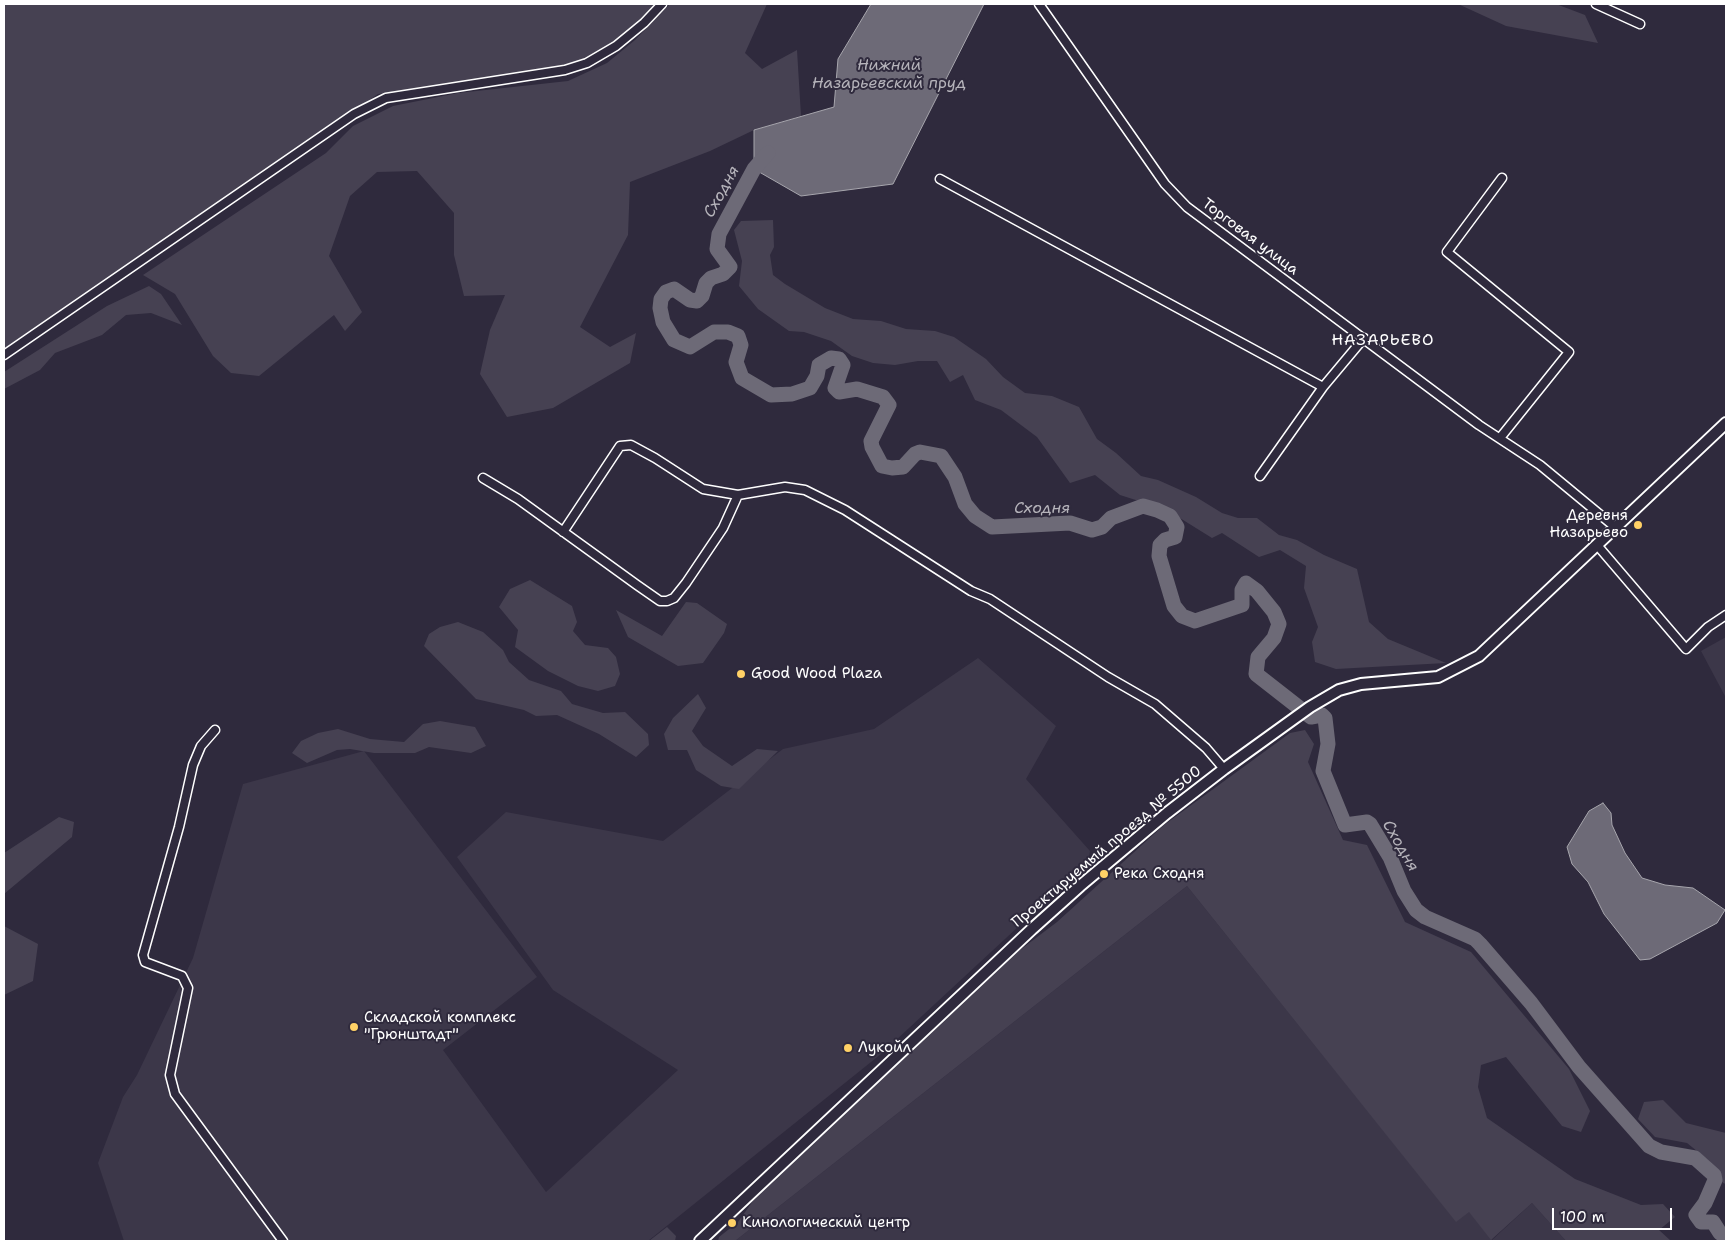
<!DOCTYPE html>
<meta charset="utf-8">
<style>
body{margin:0}
#map{position:relative;width:1730px;height:1245px;overflow:hidden;background:#2f2a3d;font-family:"Shantell Sans",sans-serif}
canvas{display:block}
.frame{position:absolute;inset:0;border:5px solid #fff;pointer-events:none}
.scale{position:absolute;left:1552px;top:1208px;width:120px;height:22px;box-sizing:border-box;border:2px solid #fff;border-top:0;padding-left:6px;font-size:15px;line-height:18px;white-space:nowrap;color:#fff;-webkit-text-stroke:4px #2f2a3d;paint-order:stroke}
</style>
<div id="map">
<canvas width="1730" height="1245"></canvas>
<div class="frame"></div>
<div class="scale">100 m</div>
</div>
<script>
const ctx = document.querySelector('canvas').getContext('2d');
ctx.lineJoin = 'round';
function paint(path, color) { ctx.fillStyle = color; ctx.fill(path, 'evenodd'); }
const shape = rows => new Path2D(rows.map(r => 'M' + r).join(''));
function trace(path, color, width, dash) { ctx.strokeStyle = color; ctx.lineWidth = width; ctx.lineCap = dash ? 'butt' : 'round'; ctx.setLineDash(dash || []); ctx.stroke(path); }
function write(font, color, halo, rows, align = 'center') {
  ctx.font = font + ' "Shantell Sans",sans-serif'; ctx.lineWidth = 4; ctx.setLineDash([]); ctx.textBaseline = 'middle'; ctx.strokeStyle = halo; ctx.fillStyle = color; for (const [text, x, y, turn = 0] of rows) {
    ctx.save(); ctx.translate(x, y); ctx.rotate((+turn || 0) * Math.PI / 180); ctx.textAlign = isNaN(turn) ? turn : align; if (halo) ctx.strokeText(text, 0, 0); ctx.fillText(text, 0, 0); ctx.restore();
  }
}
const built = shape([
 [1726,637,1726,698,1701,651],
 [978,658,1056,726,1026,779,1090,851,1088,862,881,1054,648,1241,124,1241,98,1163,123,1097,137,1075,193,958,243,784,364,751,537,977,443,1050,546,1192,678,1070,553,990,457,857,506,812,663,841,783,749,874,729],
 [1187,886,1456,1221,1469,1211,1492,1240,1532,1203,1566,1241,735,1241]
]);
const green = shape([
 [4,4,655,4,631,31,574,66,378,94,4,352],
 [670,4,767,4,745,53,762,69,797,50,801,116,754,130,710,151,630,182,628,235,580,327,610,347,636,333,630,363,553,408,507,417,480,374,490,330,505,295,464,296,454,255,454,213,417,171,377,172,350,196,329,256,362,312,345,331,334,315,259,376,231,373,213,356,175,294,143,275,326,153,353,126,393,106,458,93,568,81,607,63,635,40],
 [1458,4,1556,4,1585,15,1598,43,1506,26],
 [773,220,774,247,770,255,773,275,785,284,825,308,853,319,881,321,906,329,935,331,954,337,986,359,1003,377,1025,393,1052,396,1079,407,1097,439,1116,453,1141,476,1158,480,1196,497,1222,513,1238,518,1257,518,1279,535,1297,540,1324,555,1357,569,1369,622,1388,639,1446,663,1336,669,1315,662,1312,642,1318,627,1304,588,1306,566,1280,550,1259,557,1222,533,1212,538,1167,510,1120,495,1095,475,1070,483,1037,437,1001,410,975,400,963,375,950,382,937,361,918,361,895,365,873,363,852,356,831,341,804,332,789,331,758,309,739,286,742,261,734,230,741,221],
 [149,286,161,294,182,325,151,313,126,315,102,335,55,353,40,370,4,389,4,372,107,306],
 [530,580,572,606,577,622,573,631,585,645,608,648,616,657,620,674,615,686,598,691,578,686,548,671,515,647,518,630,499,607,510,589],
 [686,602,697,603,727,624,724,633,703,663,678,666,628,637,616,610,662,636],
 [458,622,483,632,503,650,509,662,529,680,561,691,572,704,603,713,625,712,648,734,649,745,636,757,599,734,557,715,536,716,524,710,476,699,424,646,429,634,440,627],
 [698,694,706,708,692,731,703,746,732,766,757,749,778,751,739,789,721,786,696,770,687,750,668,750,664,734,673,718],
 [440,721,475,727,486,746,471,753,429,747,415,753,374,753,350,749,337,750,307,763,292,753,301,741,318,733,338,729,370,739,404,742,423,724],
 [1305,730,1314,744,1308,762,1343,840,1367,845,1405,922,1471,952,1569,1069,1590,1111,1581,1132,1562,1126,1506,1057,1481,1065,1478,1087,1487,1118,1575,1179,1641,1205,1663,1204,1675,1217,1659,1230,1671,1241,1566,1241,1532,1203,1491,1240,1469,1212,1456,1222,1187,886,735,1241,718,1241,719,1237,738,1222,753,1201,1020,950,1057,922,1164,825,1290,733],
 [59,817,74,822,72,837,4,894,4,853],
 [4,926,38,944,33,981,4,995],
 [1663,1100,1686,1123,1726,1133,1726,1184,1723,1183,1708,1160,1687,1143,1655,1137,1638,1119,1644,1102],
 [667,1227,676,1236,675,1241,649,1241]
]);
const water = shape([
 [871,4,984,4,893,184,801,196,754,169,754,130,834,107,838,59,871,4],
 [1603,803,1611,813,1612,825,1625,853,1642,878,1665,885,1693,888,1725,910,1717,923,1650,959,1640,960,1604,914,1588,882,1572,864,1567,847,1589,811,1603,803]
]);
const river = shape([
 [768,153,754,169,719,234,717,249,730,267,723,274,711,278,706,283,702,296,697,301,690,300,674,289,666,292,661,299,660,308,663,322,674,340,690,347,714,332,728,332,738,336,741,345,736,362,742,378,771,395,792,394,810,388,817,376,819,365,831,358,839,359,843,365,835,388,839,392,857,389,883,397,889,405,871,441,872,447,882,466,892,468,903,467,915,454,920,452,941,456,955,477,965,504,975,516,992,527,1070,523,1092,530,1102,527,1111,518,1143,506,1157,510,1170,516,1177,527,1175,537,1165,540,1160,545,1159,556,1174,606,1182,616,1195,621,1242,605,1242,590,1246,583,1257,591,1274,612,1279,624,1274,638,1258,657,1256,674,1311,717,1322,715,1325,718,1328,744,1323,771,1345,825,1367,822,1370,824,1390,857,1404,891,1416,910,1425,917,1475,939,1480,944,1531,1003,1579,1067,1649,1146,1661,1152,1695,1158,1714,1175,1715,1180,1705,1203,1696,1215,1701,1222,1713,1222,1720,1233,1726,1236]
]);
const minor = shape([
 [1039,4,1165,184,1187,207,1479,425,1540,465,1615,527],
 [1596,4,1640,24],
 [940,179,1323,387],
 [4,355,354,114,386,98,565,70,587,63,616,46,644,23,662,4],
 [1500,438,1569,352,1447,252,1502,178],
 [1260,476,1323,387,1364,338],
 [483,478,518,499,637,585,660,601,667,601,674,598,686,583,723,528,738,495,785,487,805,490,845,510,971,591,990,599,1108,677,1155,704,1206,748,1224,769],
 [563,532,620,446,631,445,655,458,703,489,738,495],
 [1597,545,1686,649,1708,627,1726,615],
 [215,730,201,746,193,765,179,827,143,955,145,962,182,976,188,988,170,1075,175,1094,283,1241]
]);
const tertiary = shape([
 [700,1241,1032,929,1080,886,1167,813,1224,769,1310,707,1339,690,1361,684,1438,677,1479,656,1726,423]
]);
const markers = [
 [1638,525,5,"#ffd166"],
 [741,674,5,"#ffd166"],
 [1104,874,5,"#ffd166"],
 [354,1027,5,"#ffd166"],
 [848,1048,5,"#ffd166"],
 [732,1223,5,"#ffd166"]
];
const streetNames = [
 ["Торговая улица",1250,237,37],
 ["Проектируемый проезд № 5500",1107,847,-40]
];
const poiNames = [
 ["Деревня",1628,516,"right"],
 ["Назарьево",1628,533,"right"],
 ["Good Wood Plaza",751,674],
 ["Река Сходня",1114,874],
 ["Складской комплекс",364,1018],
 ["\"Грюнштадт\"",364,1035],
 ["Лукойл",858,1048],
 ["Кинологический центр",742,1223]
];
const waterNames = [
 ["Нижний",889,66],
 ["Назарьевский пруд",889,84],
 ["Сходня",722,192,-61],
 ["Сходня",1042,509],
 ["Сходня",1400,846,60]
];
const neighbourhoodNames = [
 ["НАЗАРЬЕВО",1383,341]
];
paint(built, '#3c3749');
paint(green, '#464152');
paint(water, '#6d6a77');
trace(water, '#a7a6ad', 1);
trace(river, '#6d6a77', 15);
trace(minor, '#fff', 11);
trace(tertiary, '#fff', 14);
trace(minor, '#2f2a3d', 8);
trace(tertiary, '#2f2a3d', 10);
for (const [x, y, r, color] of markers) { const dot = new Path2D(); dot.arc(x, y, r, 0, 2 * Math.PI); ctx.fillStyle = color; ctx.fill(dot); trace(dot, '#2f2a3d', 2); }
write('15px', '#fff', '#2f2a3d', streetNames);
write('15px', '#fff', '#2f2a3d', poiNames, 'left');
write('italic 16px', '#b6b4bb', '#2f2a3d', waterNames);
ctx.letterSpacing = '1px';
write('16px', '#fff', '#2f2a3d', neighbourhoodNames);
ctx.letterSpacing = '0px';
</script>
